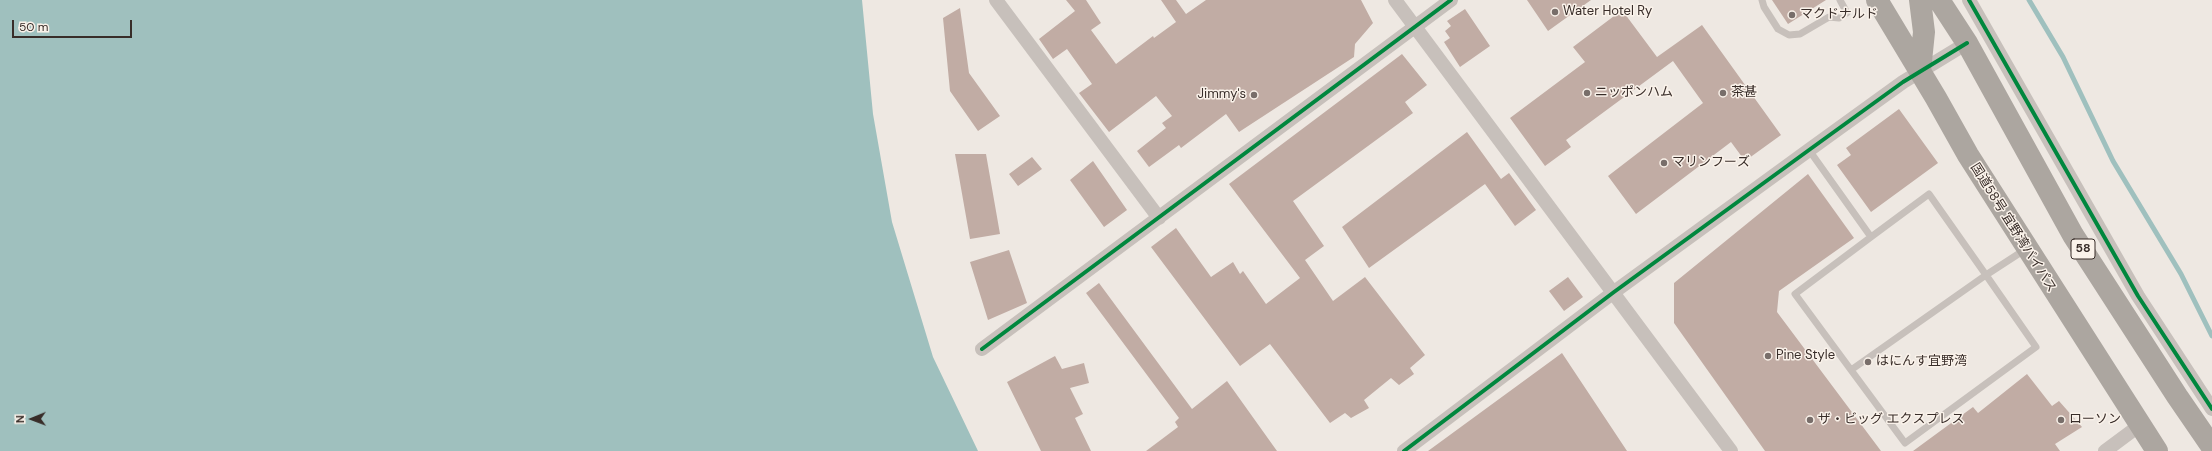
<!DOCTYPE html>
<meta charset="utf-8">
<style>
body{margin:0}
#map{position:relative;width:2212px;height:451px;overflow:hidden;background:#eee8e2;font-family:"DM Sans",sans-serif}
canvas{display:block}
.north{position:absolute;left:12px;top:399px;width:40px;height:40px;-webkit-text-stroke:3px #faf2ea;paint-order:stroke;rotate:269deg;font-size:11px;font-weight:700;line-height:16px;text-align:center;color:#382d29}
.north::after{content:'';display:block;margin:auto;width:14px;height:18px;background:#382d29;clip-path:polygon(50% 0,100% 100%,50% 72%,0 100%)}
.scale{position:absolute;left:12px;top:20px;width:120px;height:18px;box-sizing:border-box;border:2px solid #382d29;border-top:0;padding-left:5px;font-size:12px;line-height:14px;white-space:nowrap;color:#382d29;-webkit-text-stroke:3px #faf2ea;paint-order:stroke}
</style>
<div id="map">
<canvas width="2212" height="451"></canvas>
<div class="north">N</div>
<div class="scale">50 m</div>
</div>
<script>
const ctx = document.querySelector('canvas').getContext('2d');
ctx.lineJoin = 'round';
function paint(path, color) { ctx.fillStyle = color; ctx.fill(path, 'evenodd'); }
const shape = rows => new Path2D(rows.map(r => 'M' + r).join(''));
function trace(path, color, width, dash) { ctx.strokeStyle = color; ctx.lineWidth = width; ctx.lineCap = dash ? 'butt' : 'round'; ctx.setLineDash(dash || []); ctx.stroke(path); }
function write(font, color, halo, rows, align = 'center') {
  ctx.font = font + ' "DM Sans","Noto Sans JP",sans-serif'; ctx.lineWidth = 3; ctx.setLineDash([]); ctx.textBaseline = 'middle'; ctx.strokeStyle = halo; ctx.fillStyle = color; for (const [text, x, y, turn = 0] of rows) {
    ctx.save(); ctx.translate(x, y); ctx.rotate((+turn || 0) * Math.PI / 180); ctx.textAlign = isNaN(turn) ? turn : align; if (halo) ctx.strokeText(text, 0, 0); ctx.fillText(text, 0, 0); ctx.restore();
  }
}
const water = shape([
 [0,0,862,0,873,114,892,222,933,357,978,451,0,451]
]);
const stream = shape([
 [2029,0,2063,57,2113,161,2181,274,2212,336]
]);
const building = shape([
 [1066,0,1086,0,1101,23,1091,30,1116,64,1153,36,1154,38,1176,22,1161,0,1176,0,1186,14,1206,0,1361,0,1373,23,1355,44,1354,57,1239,132,1226,114,1181,148,1179,145,1149,167,1137,151,1166,128,1162,123,1172,116,1156,96,1109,132,1079,93,1092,84,1067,49,1053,59,1039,39,1075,11],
 [1527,0,1591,0,1548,31],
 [1772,0,1826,0,1788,24],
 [960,8,969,73,1000,116,978,131,950,91,943,18],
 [1465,9,1490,46,1460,67,1444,42,1450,38,1445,31,1451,26,1447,21],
 [1622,10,1657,57,1702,25,1781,135,1745,161,1731,142,1636,214,1608,176,1703,103,1673,61,1566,140,1571,147,1545,166,1510,118,1585,62,1573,47],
 [1402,54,1427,85,1405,102,1413,113,1293,201,1324,246,1305,260,1333,301,1365,277,1425,355,1410,368,1414,374,1399,385,1391,378,1364,400,1369,408,1351,418,1345,413,1330,423,1270,344,1240,366,1151,247,1176,228,1211,277,1233,262,1240,274,1243,271,1266,304,1300,278,1229,184],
 [1899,109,1938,163,1871,212,1837,165,1851,155,1846,148],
 [1467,132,1501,179,1509,173,1536,210,1515,226,1485,184,1369,268,1342,227],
 [955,154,986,154,1000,234,970,239],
 [1032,157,1042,169,1018,186,1009,174],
 [1093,161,1127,210,1104,227,1070,180],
 [1808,174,1854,238,1779,291,1777,312,1881,451,1765,451,1674,323,1674,283],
 [1009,250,1027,303,988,320,970,262],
 [1568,277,1583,297,1564,311,1549,291],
 [1099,283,1192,409,1227,381,1277,451,1146,451,1178,427,1175,422,1179,418,1086,293],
 [1562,353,1627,451,1428,451],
 [1055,356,1062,369,1084,363,1089,383,1070,388,1083,414,1075,418,1091,451,1041,451,1007,382],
 [2027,374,2052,406,2059,401,2082,427,2055,444,2060,451,1913,451,1973,407,1978,413]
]);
const service = shape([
 [1762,0,1764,7,1778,29,1789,35,1800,34,1829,17,1839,18],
 [1840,0,1847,13],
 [1809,150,1871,237,1929,194,1986,275,2026,249],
 [1851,370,1905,443,2036,347,1986,275,1851,370,1795,294,1871,237]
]);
const minor = shape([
 [996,0,1159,218],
 [1395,0,1731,451],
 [1969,0,2138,296,2212,409],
 [982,349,1451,0],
 [1404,451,1614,292,1809,150,1903,82,1967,43],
 [2105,451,2140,425]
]);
const trunk = shape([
 [1877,0,1936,98,1968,155,2157,451],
 [1920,0,1924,32,1920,71],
 [1939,0,1967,43,2073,235,2177,396,2212,447]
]);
const cycleway = shape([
 [1969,0,2138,296,2212,409],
 [982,349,1451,0],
 [1404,451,1614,292,1809,150,1903,82,1967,43]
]);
const markers = [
 [1555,12,4,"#786e6a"],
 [1792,15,4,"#786e6a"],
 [1587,93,4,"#786e6a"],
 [1723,93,4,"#786e6a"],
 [1254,95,4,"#786e6a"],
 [1664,163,4,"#786e6a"],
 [1768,356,4,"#786e6a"],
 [1868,362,4,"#786e6a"],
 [1810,420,4,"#786e6a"],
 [2061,420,4,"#786e6a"]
];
const shields = [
 [2083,249,24]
];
const shieldNames = [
 ["58",2083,249]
];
const poiNames = [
 ["Water Hotel Ry",1563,12],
 ["マクドナルド",1800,15],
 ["ニッポンハム",1595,93],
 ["茶甚",1731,93],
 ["Jimmy's",1246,95,"right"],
 ["マリンフーズ",1672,163],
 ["Pine Style",1776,356],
 ["はにんす宜野湾",1876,362],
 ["ザ・ビッグ エクスプレス",1818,420],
 ["ローソン",2069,420]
];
const streetNames = [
 ["国道58号 宜野湾バイパス",2013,228,58]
];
paint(water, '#9fc0be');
trace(stream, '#9fc0be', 5);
paint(building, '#c1aca4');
trace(service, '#c7c0bb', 7);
trace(minor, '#c7c0bb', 14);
trace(trunk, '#aca6a0', 22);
trace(cycleway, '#00873e', 4);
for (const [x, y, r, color] of markers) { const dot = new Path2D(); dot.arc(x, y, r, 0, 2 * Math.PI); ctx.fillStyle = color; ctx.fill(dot); trace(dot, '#faf2ea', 1.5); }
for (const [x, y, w] of shields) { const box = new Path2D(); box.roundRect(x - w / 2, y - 10, w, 20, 3); ctx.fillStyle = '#faf2ea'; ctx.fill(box); trace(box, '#382d29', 1); }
write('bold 12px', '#382d29', null, shieldNames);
write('13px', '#382d29', '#faf2ea', poiNames, 'left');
write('13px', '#382d29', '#faf2ea', streetNames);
</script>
